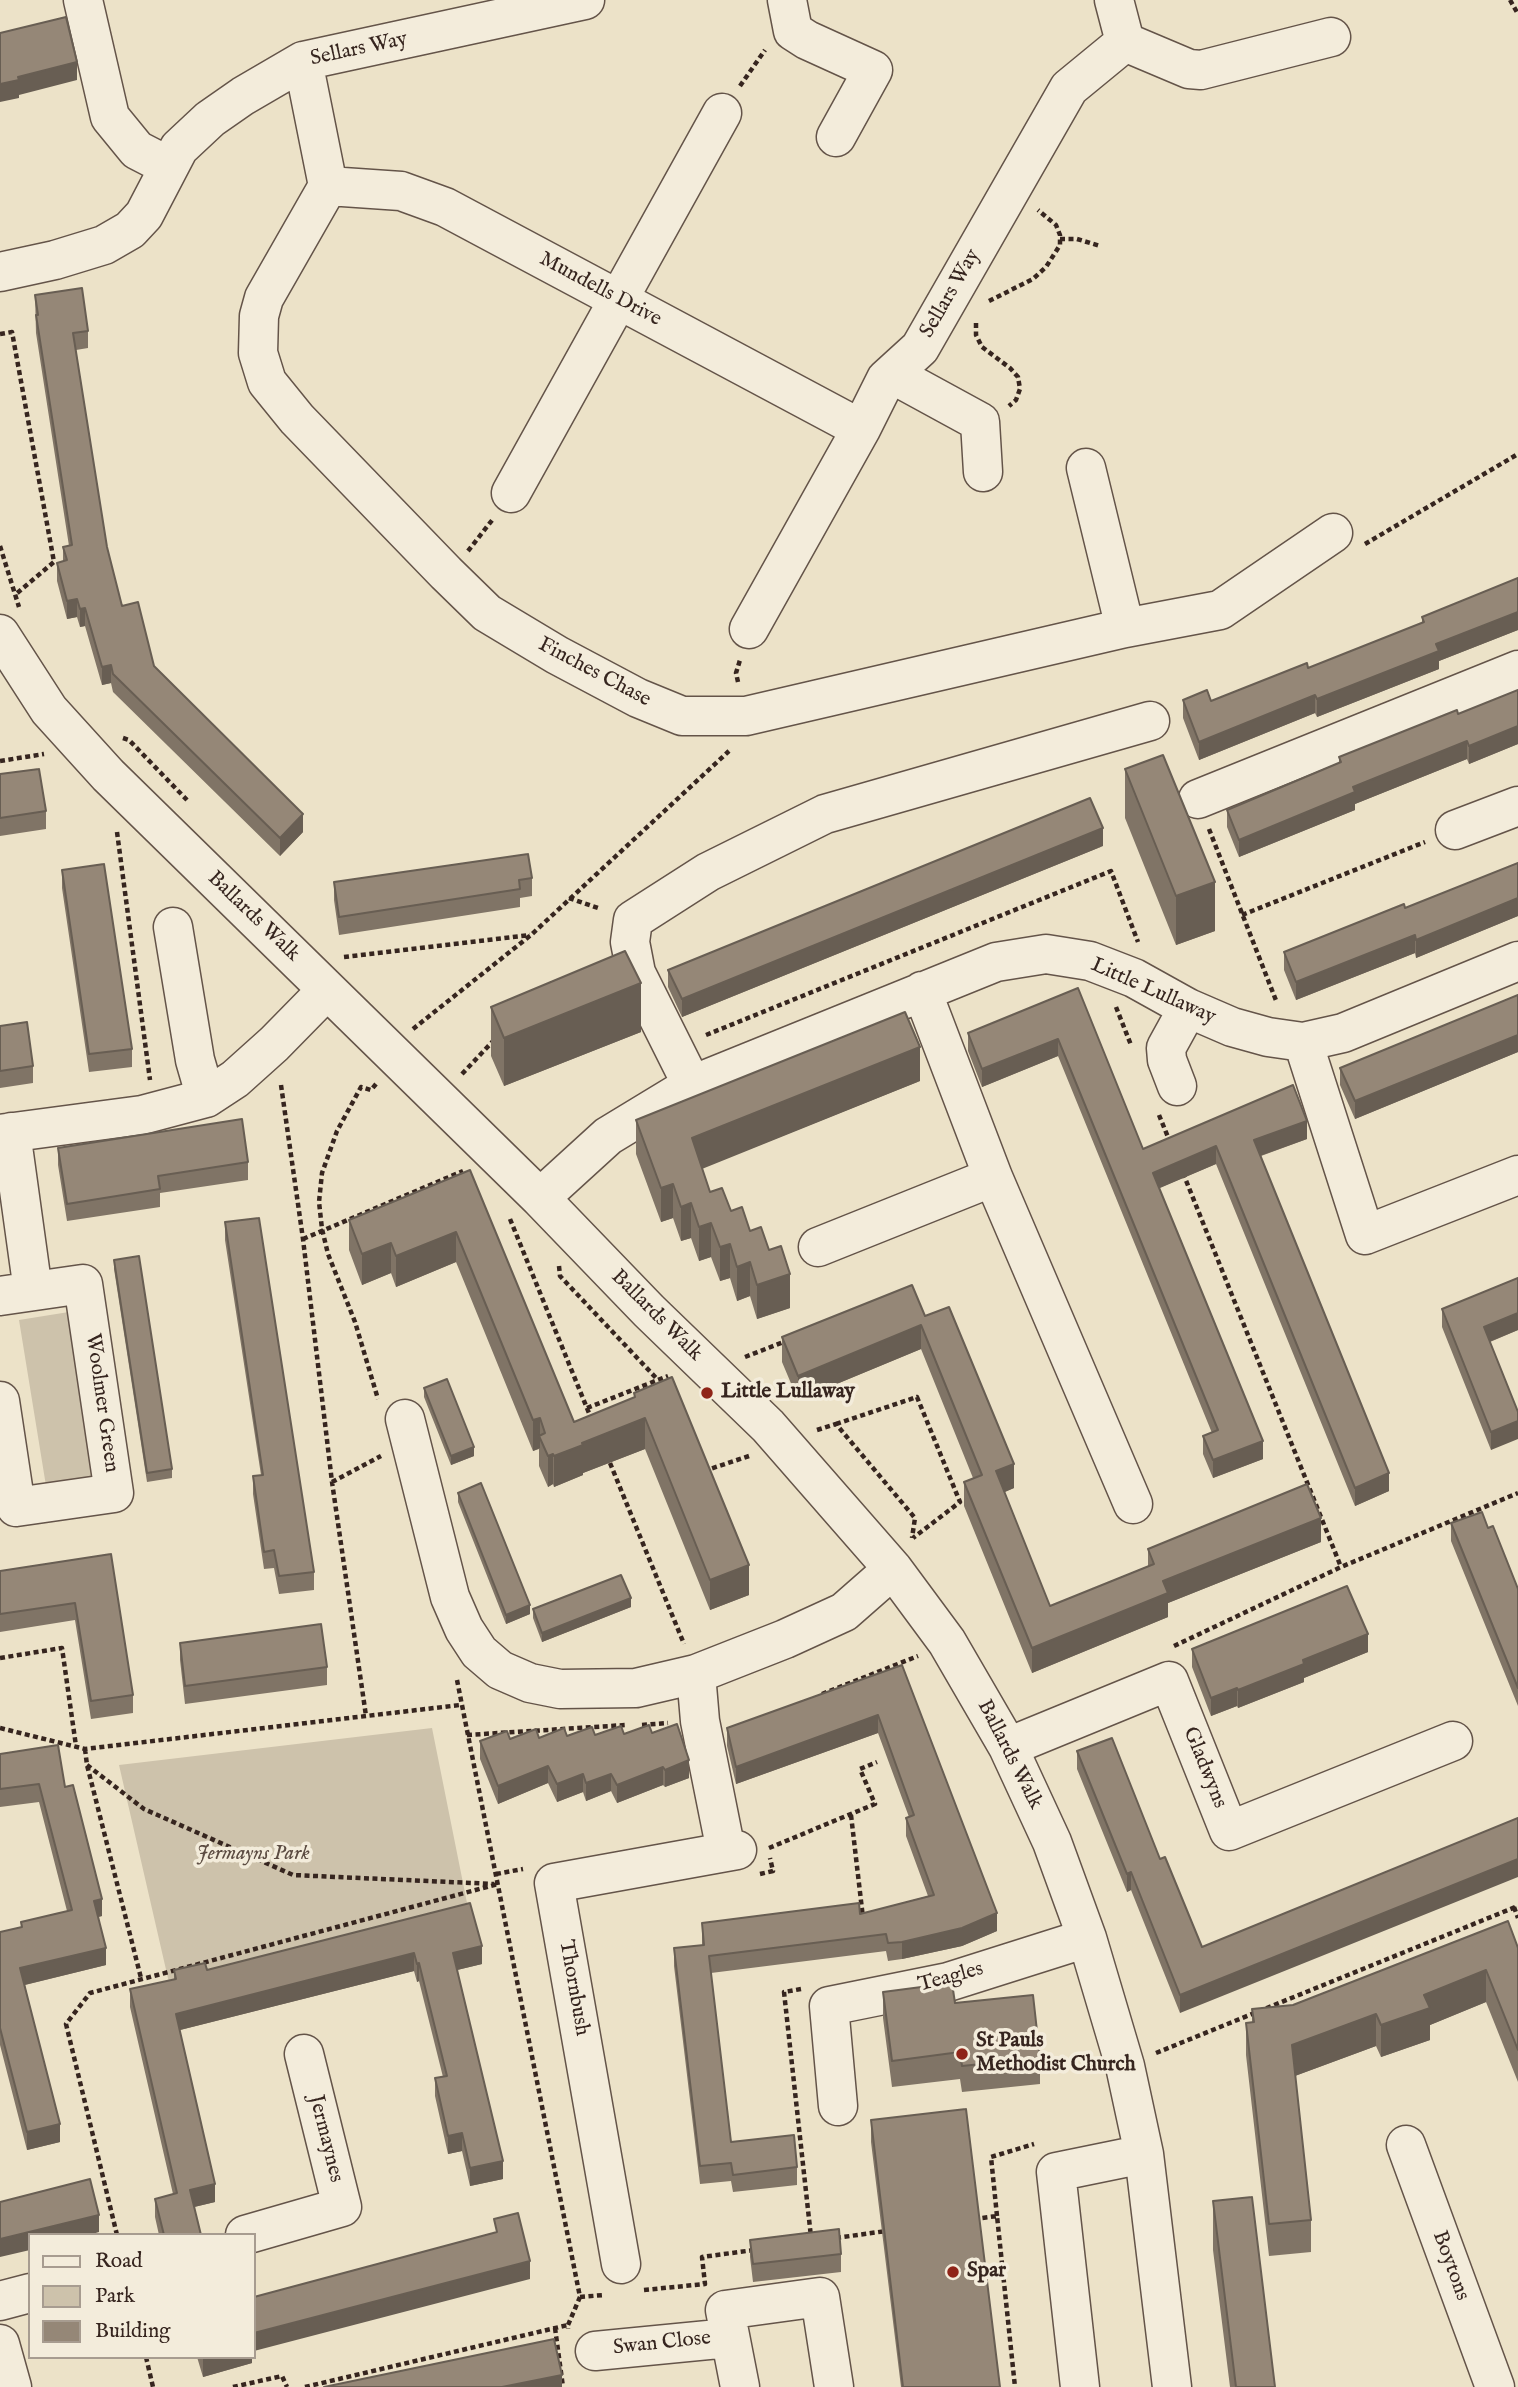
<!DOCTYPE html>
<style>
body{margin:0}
#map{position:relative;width:1518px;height:2387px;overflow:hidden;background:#ece2c8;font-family:"IM FELL English",serif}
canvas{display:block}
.legend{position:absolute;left:28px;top:2233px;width:228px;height:126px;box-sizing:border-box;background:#f3ecdb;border:2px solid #a79c90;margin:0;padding:9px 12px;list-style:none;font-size:21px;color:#36251f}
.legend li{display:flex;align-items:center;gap:14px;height:35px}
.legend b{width:35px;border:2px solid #a79c90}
</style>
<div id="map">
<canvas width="1518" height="2387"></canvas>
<ul class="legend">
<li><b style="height:9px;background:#f3ecdb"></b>Road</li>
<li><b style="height:19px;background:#cdc2ab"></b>Park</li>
<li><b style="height:19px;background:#958777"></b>Building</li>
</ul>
</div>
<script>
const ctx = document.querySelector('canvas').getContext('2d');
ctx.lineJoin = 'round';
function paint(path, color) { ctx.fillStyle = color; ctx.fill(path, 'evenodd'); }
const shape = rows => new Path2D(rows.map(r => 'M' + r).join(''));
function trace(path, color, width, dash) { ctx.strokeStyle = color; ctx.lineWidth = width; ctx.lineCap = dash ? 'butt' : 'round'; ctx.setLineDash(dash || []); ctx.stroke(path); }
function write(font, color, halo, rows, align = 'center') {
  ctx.font = font + ' "IM FELL English",serif'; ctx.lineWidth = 7; ctx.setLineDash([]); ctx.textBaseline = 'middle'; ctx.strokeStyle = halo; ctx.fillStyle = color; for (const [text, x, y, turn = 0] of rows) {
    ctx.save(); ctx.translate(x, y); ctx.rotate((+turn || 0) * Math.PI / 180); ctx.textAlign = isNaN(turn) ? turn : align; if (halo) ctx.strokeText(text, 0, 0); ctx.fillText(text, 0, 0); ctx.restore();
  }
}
const green = shape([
 [75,1311,103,1483,47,1492,19,1320],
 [432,1728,467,1903,170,1987,119,1765]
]);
const path = shape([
 [1510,0,1518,14],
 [740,86,765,50],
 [1060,239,1077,239,1100,246],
 [989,301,1033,279,1046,267,1060,245,1060,235,1056,225,1038,210],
 [976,323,976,335,982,347,1010,368,1018,377,1020,389,1016,400,1009,406],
 [0,334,12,332,54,562,16,594],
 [1365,544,1518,454],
 [0,546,19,607],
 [468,551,493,519],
 [738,682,736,673,740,660],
 [123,738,129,740,187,800],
 [0,761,44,754],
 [1209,829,1277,1003],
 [117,832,150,1080],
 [569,898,601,909],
 [1242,915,1425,842],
 [344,957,530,935],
 [1116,1007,1131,1045],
 [413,1029,531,935,729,751],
 [706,1035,1111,871,1138,942],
 [462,1074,495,1039],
 [376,1084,371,1090,361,1087,337,1131,322,1173,319,1202,322,1229,328,1254,355,1322,378,1399],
 [281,1085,303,1239,332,1482,366,1716],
 [1159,1115,1170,1142],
 [1183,1173,1341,1567],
 [510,1219,591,1418],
 [303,1239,463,1171],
 [559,1266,560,1276,658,1380],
 [745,1357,786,1341],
 [587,1408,668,1376],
 [836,1424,917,1397,960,1502,913,1538],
 [817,1430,836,1424,915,1518,912,1538],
 [610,1463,684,1644],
 [704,1471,749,1456],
 [332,1482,381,1456],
 [1174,1646,1341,1567,1518,1493],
 [0,1658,62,1648,76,1746],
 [457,1680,580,2297,568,2325,568,2329],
 [822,1694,918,1656],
 [642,1725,668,1723],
 [0,1728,85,1749,460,1705],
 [467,1735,626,1725],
 [85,1749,87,1765,141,1978],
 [87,1765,144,1809,293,1875,494,1884],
 [851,1815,863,1918],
 [769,1848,875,1804,860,1769,877,1762],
 [496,1874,523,1869],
 [760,1874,773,1871,770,1858],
 [1514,1907,1518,1918],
 [801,1989,784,1992,811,2237],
 [1156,2053,1518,1906],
 [997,2216,991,2157,1034,2144],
 [974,2219,997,2216,1015,2387],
 [117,2235,66,2024,90,1993,498,1884],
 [836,2238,886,2231],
 [644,2290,705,2284,702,2257,754,2250],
 [580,2297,604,2295],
 [555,2328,563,2387],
 [146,2357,153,2387],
 [233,2387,282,2376,287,2387],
 [305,2387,568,2325]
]);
const minor = shape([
 [83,0,110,117,137,150,168,166],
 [787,0,793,31,807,40,873,70,836,137],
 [1114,0,1125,42],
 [1125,42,1189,69,1201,70,1331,37],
 [303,61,328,186,264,298,259,316,258,353,267,382,297,419,446,573,487,613,557,655,638,698,682,716,746,716,1125,628,1220,610,1333,533],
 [328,186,401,191,445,207,861,429],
 [0,272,55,260,104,245,130,230,144,215,179,148,210,119,243,96,303,61,585,0],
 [892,374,980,422,983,472],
 [1086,468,1125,628],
 [511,493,722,113],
 [749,629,861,429,886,379,920,348,1069,88,1125,42],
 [0,634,49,710,108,775,540,1198,649,1311,768,1426,893,1569,947,1642,1008,1747,1052,1842,1087,1938,1125,2066,1144,2154,1172,2387],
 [1198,799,1518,670],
 [1455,830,1518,806],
 [173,927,195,1060,206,1098],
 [922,991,993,1177,1133,1504],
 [1303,1042,1365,1235,1518,1175],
 [692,1085,636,973,630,942,633,920,708,872,825,814,1150,721],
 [1177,1086,1167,1060,1166,1048,1188,1008],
 [11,1132,33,1291],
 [0,1134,142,1115,206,1098,235,1079,274,1044,327,990],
 [540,1198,608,1136,692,1085,996,962,1046,954,1090,961,1134,978,1188,1008,1232,1027,1268,1037,1303,1042,1343,1033,1518,961],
 [818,1247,993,1177],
 [0,1296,83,1284,114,1493,16,1507,0,1401],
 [405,1419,450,1597,464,1629,479,1652,500,1670,530,1683,560,1689,636,1688,696,1674,785,1639,844,1612,893,1569],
 [696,1674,700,1721,726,1851],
 [1008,1747,1169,1681,1229,1831,1453,1741],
 [838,2106,829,2006,948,1982,1087,1938],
 [1406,2145,1495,2387],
 [245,2235,342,2207,304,2054],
 [621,2264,554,1883,737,1850],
 [0,2301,30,2293],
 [0,2344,12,2387],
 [595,2351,729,2338],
 [740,2387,725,2310,820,2297,834,2387],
 [1080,2387,1056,2172,1144,2154]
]);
const wall = shape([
 [35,295,88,331,88,348,76,350,107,547,122,606,154,666,303,832,280,856,113,692,111,683,102,685,85,626,80,627,77,617,67,619,57,581,57,563,63,561,63,547,69,546,36,333],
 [1518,578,1518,630,1439,661,1439,669,1317,717,1315,713,1199,760,1183,718,1183,700,1211,701,1308,668,1422,623,1422,617],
 [1518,690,1518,744,1469,764,1467,759,1355,804,1355,810,1239,857,1227,827,1227,810,1339,763,1339,757,1458,714],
 [1125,769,1215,931,1176,945,1125,818],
 [0,774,46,811,46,829,0,836],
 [1103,846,682,1017,668,987,668,970],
 [1518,863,1518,916,1416,958,1415,953,1296,1000,1284,970,1284,952,1405,908],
 [62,870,132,1049,132,1067,89,1072,62,888],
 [532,878,532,896,520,898,520,907,339,935,334,900,334,882],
 [1078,988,1143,1149,1307,1139,1261,1156,1389,1491,1355,1506,1216,1164,1159,1188,1263,1459,1213,1478,1203,1454,1203,1436,1212,1433,1058,1056,982,1087,968,1051,968,1033],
 [1518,995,1518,1052,1355,1119,1340,1085,1340,1068],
 [491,1007,641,1032,504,1086,491,1056],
 [0,1026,33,1066,33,1083,0,1088],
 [920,1081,702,1168,710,1192,769,1250,790,1308,757,1319,750,1296,737,1301,730,1278,720,1281,711,1257,699,1261,691,1238,681,1241,673,1218,661,1222,636,1154,636,1120],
 [58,1148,248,1162,248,1180,160,1193,160,1207,67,1221,58,1165],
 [470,1170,574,1422,634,1397,634,1393,749,1595,710,1610,645,1449,583,1473,583,1475,554,1487,553,1484,548,1487,539,1466,539,1449,533,1451,456,1262,396,1287,391,1273,362,1285,349,1250,349,1220],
 [225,1222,314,1572,314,1590,279,1594,274,1568,264,1569,253,1494,253,1476,261,1475,225,1240],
 [114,1260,172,1469,172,1478,147,1482,114,1269],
 [1442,1309,1518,1330,1490,1342,1518,1412,1491,1450,1442,1327],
 [925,1316,1014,1488,1004,1492,1050,1606,1148,1566,1148,1549,1321,1542,1168,1603,1168,1617,1032,1673,964,1506,964,1482,973,1478,921,1349,798,1400,782,1362,782,1337],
 [424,1388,474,1456,451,1465,424,1397],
 [458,1493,530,1614,506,1624,458,1502],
 [1451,1523,1488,1528,1518,1589,1518,1706,1451,1541],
 [111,1554,133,1695,133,1713,91,1719,75,1620,0,1632,0,1571],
 [631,1607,542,1642,533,1618,533,1609],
 [180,1643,327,1667,327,1685,185,1704,180,1660],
 [1192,1649,1368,1652,1304,1678,1304,1682,1238,1708,1237,1706,1211,1716,1192,1667],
 [902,1665,997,1931,962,1946,902,1959,888,1961,886,1951,711,1973,731,2142,797,2167,797,2185,733,2192,731,2181,700,2184,674,1966,674,1948,702,1945,702,1923,860,1914,928,1896,906,1836,906,1818,909,1817,878,1733,736,1784,727,1746,727,1728],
 [652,1733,689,1778,665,1787,663,1785,617,1803,611,1791,586,1801,583,1792,557,1802,548,1783,498,1804,480,1759,480,1741,595,1735],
 [1077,1751,1160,1859,1202,1947,1180,2013,1131,1890,1127,1892,1077,1769],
 [0,1754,65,1787,102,1916,98,1917,106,1965,25,1985,60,2142,27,2150,0,2045,0,1932,21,1927,21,1922,67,1911,39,1802,0,1807],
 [470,1903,482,1964,457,1970,503,2179,470,2186,462,2151,448,2154,435,2096,435,2078,443,2077,419,1981,417,1982,414,1971,180,2030,215,2202,194,2207,201,2235,159,2235,155,2217,155,2199,173,2194,130,2007,130,1989,174,1980,174,1970,207,1970],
 [1518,1948,1518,2082,1486,2002,1430,2025,1430,2040,1381,2057,1376,2046,1295,2076,1311,2220,1311,2252,1269,2256,1246,2055,1246,2023,1252,2023,1252,2009,1293,2005],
 [883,1992,955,2003,1040,2058,1040,2084,962,2092,960,2079,892,2087,883,2018],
 [871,2120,1000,2387,901,2387,871,2142],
 [1213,2201,1275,2387,1230,2387,1213,2250],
 [750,2240,841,2254,841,2272,753,2282,750,2257],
 [197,2357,252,2357,252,2363,203,2377]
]);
const shadedWall = shape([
 [77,62,77,80,19,95,19,98,0,102,0,84,18,77],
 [77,599,77,617,67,619,67,601],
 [85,608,85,626,80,627,80,609],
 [1518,612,1518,630,1439,661,1439,669,1317,717,1317,699,1436,644],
 [111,665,111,683,102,685,102,667],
 [1315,695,1315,713,1199,760,1199,742],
 [1518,726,1518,744,1469,764,1469,746],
 [1467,741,1467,759,1355,804,1355,810,1239,857,1239,840,1353,787],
 [303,814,303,832,280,856,280,838],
 [1103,828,1103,846,682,1017,682,999],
 [1215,882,1215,931,1176,945,1176,896],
 [1518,898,1518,916,1416,958,1416,940],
 [1415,935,1415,953,1296,1000,1296,982],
 [641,983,641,1032,504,1086,504,1038],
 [1518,1035,1518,1052,1355,1119,1355,1101],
 [1058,1039,1058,1056,982,1087,982,1069],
 [920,1047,920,1081,692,1173,692,1138],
 [1307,1121,1307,1139,1254,1158,1254,1140],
 [1216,1146,1216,1164,1153,1191,1153,1173],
 [673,1184,673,1218,661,1222,661,1188],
 [691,1203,691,1238,681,1241,681,1207],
 [711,1223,711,1257,699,1261,699,1227],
 [456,1232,456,1262,396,1287,396,1256],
 [391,1243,391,1273,362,1285,362,1254],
 [730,1244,730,1278,720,1281,720,1247],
 [750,1262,750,1296,737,1301,737,1267],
 [790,1274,790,1308,757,1319,757,1285],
 [1518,1313,1518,1330,1484,1344,1484,1327],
 [921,1325,921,1349,798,1400,798,1376],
 [540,1418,540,1448,533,1451,533,1420],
 [645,1418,645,1449,583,1473,583,1475,554,1487,554,1456,582,1443],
 [1518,1421,1518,1439,1491,1450,1491,1432],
 [1263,1441,1263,1459,1213,1478,1213,1460],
 [474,1447,474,1456,451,1465,451,1456],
 [553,1454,553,1484,548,1487,548,1456],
 [1014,1464,1014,1488,996,1496,996,1471],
 [1389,1473,1389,1491,1355,1506,1355,1488],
 [1321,1518,1321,1542,1168,1603,1168,1617,1032,1673,1032,1648,1163,1581],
 [749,1565,749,1595,710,1610,710,1580],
 [631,1598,631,1607,542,1642,542,1633],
 [530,1605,530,1614,506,1624,506,1615],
 [1368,1634,1368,1652,1304,1678,1304,1682,1238,1708,1238,1690,1303,1660],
 [1237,1688,1237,1706,1211,1716,1211,1698],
 [878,1715,878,1733,736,1784,736,1767],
 [689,1760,689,1778,665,1787,665,1770],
 [548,1766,548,1783,498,1804,498,1786],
 [663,1767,663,1785,617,1803,617,1785],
 [583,1774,583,1792,557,1802,557,1784],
 [611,1774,611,1791,586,1801,586,1783],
 [1518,1859,1518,1877,1180,2013,1180,1995],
 [1131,1872,1131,1890,1127,1892,1127,1874],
 [102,1899,102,1916,94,1918,94,1901],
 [997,1913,997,1931,962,1946,902,1959,902,1942],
 [482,1946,482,1964,453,1971,453,1953],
 [106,1948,106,1965,20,1986,20,1968],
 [414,1953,414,1971,176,2031,176,2014],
 [419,1963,419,1981,417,1982,417,1964],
 [1486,1970,1486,2002,1430,2025,1430,2040,1381,2057,1381,2025,1424,1995],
 [1376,2014,1376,2046,1292,2077,1292,2045],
 [60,2124,60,2142,27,2150,27,2132],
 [462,2133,462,2151,448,2154,448,2136],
 [503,2161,503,2179,470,2186,470,2168],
 [215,2184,215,2202,190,2208,190,2190],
 [99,2215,99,2232,89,2235,30,2235,30,2250,0,2257,0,2239],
 [530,2261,530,2279,254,2351,254,2333],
 [209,2357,252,2357,252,2363,203,2377,203,2359],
 [562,2375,562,2387,502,2387]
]);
const building = shape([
 [66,17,77,62,18,77,19,80,0,84,0,33,66,17],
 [82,288,88,331,73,333,107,547,122,606,138,602,154,666,303,814,280,838,113,674,111,665,102,667,85,608,80,609,77,599,67,601,57,563,67,560,63,547,72,545,36,315,38,315,35,295,82,288],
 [1518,578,1518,612,1436,644,1439,651,1317,699,1315,695,1199,742,1183,700,1207,690,1211,701,1307,663,1308,668,1424,622,1422,617,1518,578],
 [1518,690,1518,726,1469,746,1467,741,1353,787,1355,792,1239,840,1227,810,1341,762,1339,757,1457,710,1458,714,1518,690],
 [1163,755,1215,882,1176,896,1125,769,1163,755],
 [39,769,46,811,0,818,0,774,39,769],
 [1090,798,1103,828,682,999,668,970,1090,798],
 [528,854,532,878,519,880,520,889,339,917,334,882,528,854],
 [1518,863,1518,898,1416,940,1415,935,1296,982,1284,952,1404,904,1405,908,1518,863],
 [104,864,132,1049,89,1054,62,870,104,864],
 [625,951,641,983,504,1038,491,1007,625,951],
 [1078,988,1143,1149,1293,1085,1307,1121,1254,1140,1389,1473,1355,1488,1216,1146,1153,1173,1263,1441,1213,1460,1203,1436,1218,1430,1058,1039,982,1069,968,1033,1078,988],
 [1518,995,1518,1035,1355,1101,1340,1068,1518,995],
 [905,1012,920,1047,692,1138,710,1192,722,1188,731,1211,742,1207,750,1231,761,1227,769,1250,781,1246,790,1274,757,1285,750,1262,737,1267,730,1244,720,1247,711,1223,699,1227,691,1203,681,1207,673,1184,661,1188,636,1120,905,1012],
 [27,1022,33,1066,0,1071,0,1026,27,1022],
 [242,1119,248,1162,158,1176,160,1189,67,1204,58,1148,242,1119],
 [470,1170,574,1422,635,1397,634,1393,672,1377,749,1565,710,1580,645,1418,582,1443,583,1445,554,1456,553,1454,548,1456,539,1436,545,1433,540,1418,533,1420,456,1232,396,1256,391,1243,362,1254,349,1220,470,1170],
 [259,1218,314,1572,279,1576,274,1550,264,1552,253,1476,263,1475,225,1222,259,1218],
 [139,1256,172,1469,147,1473,114,1260,139,1256],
 [1518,1278,1518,1313,1484,1327,1518,1412,1518,1421,1491,1432,1442,1309,1518,1278],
 [912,1285,925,1316,949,1307,1014,1464,996,1471,1050,1606,1154,1564,1148,1549,1307,1484,1321,1518,1163,1581,1168,1593,1032,1648,964,1482,982,1475,921,1325,798,1376,782,1337,912,1285],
 [447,1379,474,1447,451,1456,424,1388,447,1379],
 [481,1483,530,1605,506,1615,458,1493,481,1483],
 [1482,1512,1488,1528,1493,1526,1518,1589,1518,1688,1451,1523,1482,1512],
 [111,1554,133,1695,91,1701,75,1603,0,1614,0,1571,111,1554],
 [621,1575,631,1598,542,1633,533,1609,621,1575],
 [1347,1586,1368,1634,1303,1660,1304,1664,1238,1690,1237,1688,1211,1698,1192,1649,1347,1586],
 [321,1624,327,1667,185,1686,180,1643,321,1624],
 [902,1665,997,1913,962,1928,902,1942,888,1943,886,1934,709,1956,731,2142,794,2135,797,2167,733,2175,731,2163,700,2166,674,1948,704,1945,702,1923,859,1903,860,1914,934,1895,906,1818,914,1815,878,1715,736,1767,727,1728,902,1665],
 [677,1724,689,1760,665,1770,663,1767,617,1785,611,1774,586,1783,583,1774,557,1784,548,1766,498,1786,480,1741,507,1731,510,1739,536,1729,539,1738,564,1728,567,1736,592,1727,595,1735,621,1726,624,1734,649,1725,652,1733,677,1724],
 [1112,1738,1160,1859,1165,1857,1202,1947,1518,1818,1518,1859,1180,1995,1131,1872,1127,1874,1077,1751,1112,1738],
 [58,1745,65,1787,73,1785,102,1899,94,1901,106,1948,20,1968,60,2124,27,2132,0,2028,0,1932,22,1927,21,1922,72,1910,39,1784,0,1789,0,1754,58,1745],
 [470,1903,482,1946,453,1953,503,2161,470,2168,462,2133,448,2136,435,2078,447,2076,419,1963,417,1964,414,1953,176,2014,215,2184,190,2190,201,2235,164,2235,155,2199,177,2193,130,1989,176,1979,174,1970,205,1963,207,1970,470,1903],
 [1508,1921,1518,1948,1518,2050,1486,1970,1424,1995,1430,2008,1381,2025,1376,2014,1292,2045,1311,2220,1269,2224,1246,2023,1254,2022,1252,2009,1293,2005,1508,1921],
 [952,1983,955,2003,1033,1995,1040,2058,962,2066,960,2052,892,2061,883,1992,952,1983],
 [966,2109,1000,2387,903,2387,871,2120,966,2109],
 [90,2179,99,2215,0,2239,0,2202,90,2179],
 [1252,2197,1275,2387,1236,2387,1213,2201,1252,2197],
 [518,2213,530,2261,254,2333,254,2297,497,2232,494,2219,518,2213],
 [839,2229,841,2254,753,2264,750,2240,839,2229],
 [554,2339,562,2375,502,2387,324,2387,554,2339]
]);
const markers = [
 [707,1393,7,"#8f2418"],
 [962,2054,7,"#8f2418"],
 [953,2272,7,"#8f2418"]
];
const streetNames = [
 ["Sellars Way",359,50,-12],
 ["Mundells Drive",600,290,28],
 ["Sellars Way",951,294,-60],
 ["Finches Chase",594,673,28],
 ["Ballards Walk",253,917,44],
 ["Little Lullaway",1153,992,24],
 ["Ballards Walk",656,1316,45],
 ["Woolmer Green",101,1403,82],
 ["Ballards Walk",1009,1755,63],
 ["Gladwyns",1204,1768,68],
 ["Teagles",951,1978,-15],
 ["Thornbush",573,1988,80],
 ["Jermaynes",325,2139,76],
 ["Boytons",1450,2266,70],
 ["Swan Close",662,2344,-6]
];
const poiNames = [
 ["Little Lullaway",721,1393],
 ["St Pauls",976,2042],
 ["Methodist Church",976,2066],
 ["Spar",967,2272]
];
const parkNames = [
 ["Jermayns Park",253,1855]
];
paint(green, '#cdc2ab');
trace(minor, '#645449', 41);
trace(path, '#36251f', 4.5, [5, 3.5]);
trace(minor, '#f3ecdb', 38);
paint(wall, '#807466');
paint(shadedWall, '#685e53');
paint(building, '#958777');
trace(building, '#685e53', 2);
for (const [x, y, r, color] of markers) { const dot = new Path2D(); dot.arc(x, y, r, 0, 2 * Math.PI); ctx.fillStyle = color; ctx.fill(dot); trace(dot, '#f3ecdb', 2.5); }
write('21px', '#36251f', '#f3ecdb', streetNames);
write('bold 21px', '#36251f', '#f3ecdb', poiNames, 'left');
write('italic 21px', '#5c4c42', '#f3ecdb', parkNames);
</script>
